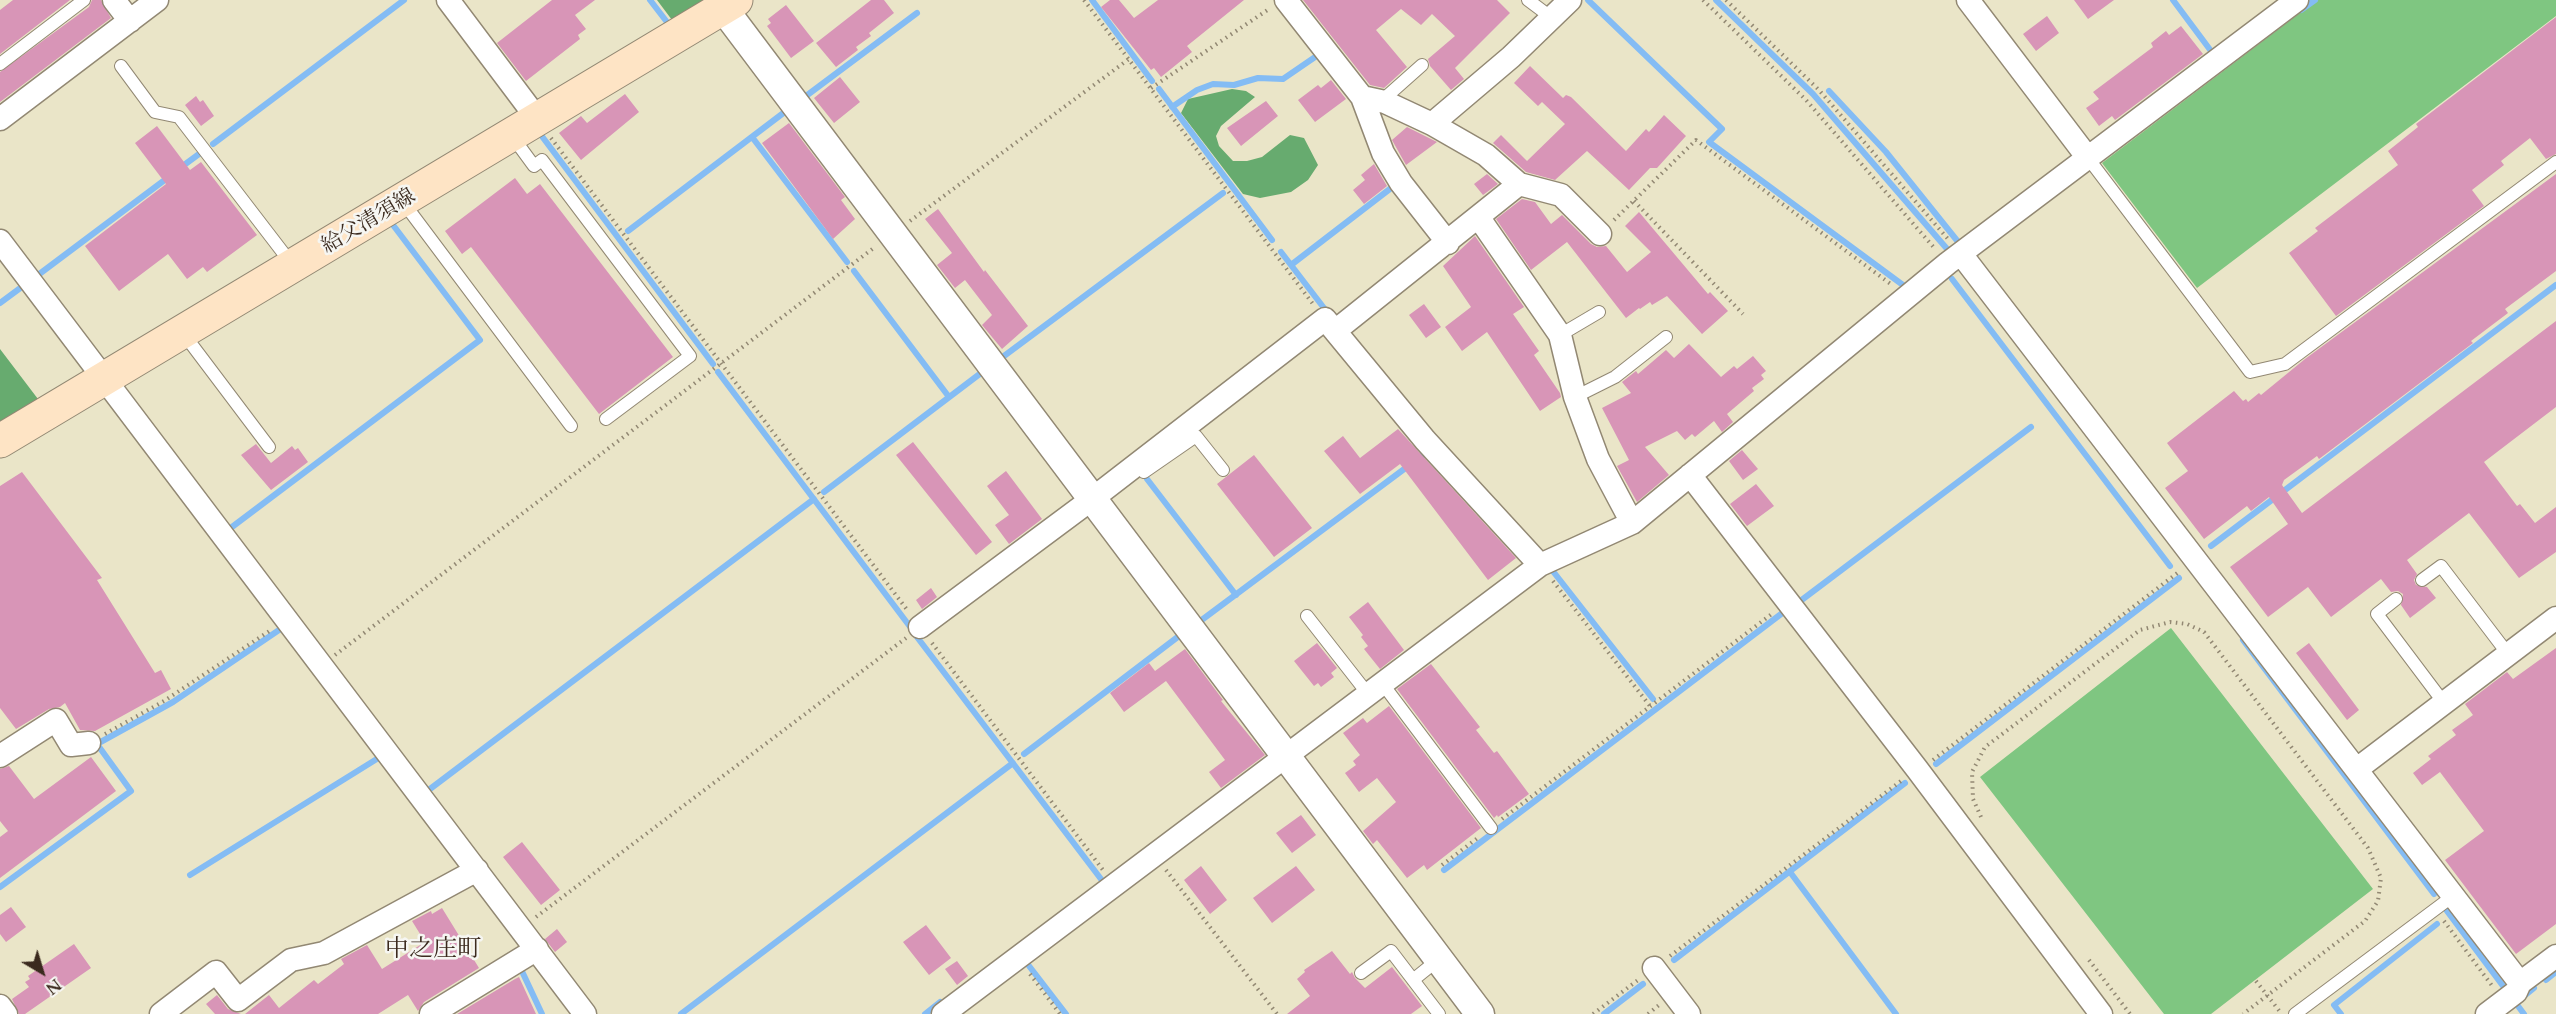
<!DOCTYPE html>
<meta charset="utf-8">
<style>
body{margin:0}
#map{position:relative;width:2556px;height:1014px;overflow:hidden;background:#eae5c8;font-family:Cardo,serif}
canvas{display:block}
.north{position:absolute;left:12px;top:942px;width:60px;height:60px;-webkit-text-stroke:4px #f6f6f2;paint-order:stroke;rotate:142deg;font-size:16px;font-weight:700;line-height:24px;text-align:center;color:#3b2a1e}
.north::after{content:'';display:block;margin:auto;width:21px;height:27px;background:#3b2a1e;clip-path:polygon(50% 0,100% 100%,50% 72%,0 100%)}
</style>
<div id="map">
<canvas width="2556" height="1014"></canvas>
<div class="north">N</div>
</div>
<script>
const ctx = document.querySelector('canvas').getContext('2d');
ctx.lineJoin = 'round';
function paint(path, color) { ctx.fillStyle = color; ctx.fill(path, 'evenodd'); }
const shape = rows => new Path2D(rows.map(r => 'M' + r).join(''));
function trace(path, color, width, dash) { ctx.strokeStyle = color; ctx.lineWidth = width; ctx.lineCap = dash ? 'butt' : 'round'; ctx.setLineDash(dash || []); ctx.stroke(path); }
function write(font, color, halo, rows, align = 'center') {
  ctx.font = font + ' Cardo,"Noto Serif JP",serif'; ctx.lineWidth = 5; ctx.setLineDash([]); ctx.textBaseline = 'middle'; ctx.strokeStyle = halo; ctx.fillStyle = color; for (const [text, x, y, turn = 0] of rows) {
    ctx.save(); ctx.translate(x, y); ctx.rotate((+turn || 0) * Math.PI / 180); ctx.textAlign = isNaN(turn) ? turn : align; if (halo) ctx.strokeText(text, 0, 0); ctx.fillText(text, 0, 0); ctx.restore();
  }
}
const green = shape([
 [2317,0,2556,0,2556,16,2197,288,2102,163],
 [2171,628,2373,889,2211,1014,2164,1014,1980,777]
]);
const forest = shape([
 [657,0,715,0,675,24],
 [1232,89,1246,91,1255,97,1221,126,1216,136,1219,146,1233,161,1247,161,1262,157,1290,135,1304,138,1318,165,1308,180,1291,192,1260,198,1243,194,1181,113,1188,99],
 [0,349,41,403,0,428]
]);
const stream = shape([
 [650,0,670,26],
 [1092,0,1152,81],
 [1588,0,1722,129,1709,142,1907,288],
 [1716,0,1813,94,1948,250],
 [2173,0,2211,51],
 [2301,10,2315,0],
 [1159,89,1272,240],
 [1829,91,1886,152,1959,243],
 [806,96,917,13],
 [1172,107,1197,90,1213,84,1234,85,1258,78,1283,79,1318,55],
 [541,135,713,364],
 [752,137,847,262],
 [213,144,404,0],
 [180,168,199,154],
 [628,231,786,111],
 [1281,252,1327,312],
 [1291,265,1395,185],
 [854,271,949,397],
 [38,275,170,176],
 [1952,279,2170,566],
 [0,303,23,286],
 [1000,359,1223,193],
 [718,372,911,628],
 [1147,479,1236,595],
 [824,492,981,373],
 [228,530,480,340,390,221],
 [2211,546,2556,285],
 [1552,570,1653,699],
 [1799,602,2031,427],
 [1199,622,1427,452],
 [917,637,1104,883],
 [2243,640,2434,894],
 [1024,754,1179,636],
 [1936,764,2179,578],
 [426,792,814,499],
 [1444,870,1785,611],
 [1790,872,1896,1014],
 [190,875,380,757],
 [0,887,131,791,97,744,173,702,279,630],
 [2447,911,2506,990],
 [1028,960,1026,962,1066,1014],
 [1674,960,1905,783],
 [520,967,542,1014],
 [2546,980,2556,972],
 [2523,997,2534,988],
 [2515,1002,2524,1014],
 [681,1014,1013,763],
 [925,1014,940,1002],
 [1604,1014,1643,984],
 [2341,1014,2334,1005,2437,924]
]);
const building = shape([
 [13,0,70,0,0,54,0,10],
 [92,0,101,0,111,18,0,102,0,72,89,7],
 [552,0,595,0,575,15,586,29,578,35,580,39,526,81,497,43],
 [871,0,884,0,894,13,869,33,871,36,856,47,858,50,836,67,816,43],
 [1110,0,1119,0,1134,18,1158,0,1244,0,1187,46,1192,52,1161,77,1154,68,1151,70,1101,7],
 [1303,0,1497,0,1510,13,1455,68,1464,79,1451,90,1430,66,1428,59,1455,36,1432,14,1421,25,1401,9,1376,30,1407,67,1384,88,1370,85],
 [2074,0,2114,0,2088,19],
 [786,5,814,41,791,58,767,26,771,23,768,19],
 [2047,16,2059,33,2036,51,2023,34],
 [2556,17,2556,154,2546,159,2530,138,2501,161,2504,165,2472,190,2484,206,2336,316,2289,253,2318,231,2315,228,2398,165,2388,151,2418,127,2416,124],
 [2181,26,2203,54,2115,120,2112,116,2099,126,2086,108,2099,99,2093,92,2153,47,2151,43,2166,31,2169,35],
 [1530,66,1563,98,1566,95,1571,97,1626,151,1646,129,1649,132,1664,115,1686,136,1657,168,1650,168,1629,190,1587,151,1555,180,1526,172,1493,143,1501,135,1527,161,1565,124,1542,102,1538,106,1514,83],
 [840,77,860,102,834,123,814,98],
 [1331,80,1346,99,1315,122,1298,100,1318,85,1321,88],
 [625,94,639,112,581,160,559,133,581,116,587,123],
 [196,96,200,102,203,100,214,116,201,126,185,105],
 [1266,101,1278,116,1241,146,1227,128],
 [789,123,845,197,841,200,855,219,833,239,762,143],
 [157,126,190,170,201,162,257,235,207,272,203,267,187,279,168,254,119,291,85,246,166,184,135,143],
 [1407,127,1437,142,1406,165,1392,140],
 [1374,164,1387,186,1364,204,1353,190,1365,180,1361,175],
 [1487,174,1498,184,1483,195,1474,184],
 [2556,174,2556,271,2505,309,2508,313,2471,341,2473,343,2319,459,2317,456,2284,480,2282,485,2302,513,2556,321,2556,407,2484,462,2517,506,2520,504,2535,523,2556,507,2556,552,2519,578,2469,513,2407,560,2417,574,2414,580,2416,585,2427,587,2436,598,2410,618,2401,605,2403,594,2398,591,2391,592,2381,579,2331,617,2308,587,2268,617,2230,567,2288,524,2269,497,2251,511,2247,506,2204,539,2165,488,2188,471,2167,443,2234,391,2243,401,2246,399,2248,402,2259,393,2261,395,2305,359],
 [515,178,527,194,540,184,673,357,599,414,471,247,462,254,445,231],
 [1522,199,1535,202,1551,224,1562,215,1591,244,1597,247,1606,246,1627,272,1651,252,1625,226,1639,212,1708,294,1710,292,1728,311,1702,334,1667,296,1652,305,1650,302,1640,309,1639,308,1626,318,1567,242,1531,270,1496,219],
 [938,209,984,272,985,270,1028,326,1002,349,982,325,992,315,965,280,955,288,937,265,952,253,925,219],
 [1475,236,1524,307,1513,314,1539,351,1534,355,1560,393,1561,397,1540,411,1487,332,1462,351,1445,327,1471,307,1443,266],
 [1424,304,1441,327,1426,338,1409,315],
 [1689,344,1721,377,1734,366,1737,369,1753,356,1766,371,1761,375,1764,379,1752,388,1754,391,1727,414,1733,422,1722,432,1714,421,1695,437,1692,434,1685,440,1677,431,1645,447,1669,475,1637,502,1617,466,1629,460,1602,408,1631,393,1622,382,1636,371,1638,374,1666,350,1674,358],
 [1398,429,1516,558,1488,580,1400,464,1360,494,1324,451,1343,436,1360,458],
 [913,442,992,542,976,555,896,455],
 [256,444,271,463,292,446,295,450,298,448,308,462,271,490,241,455],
 [1742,450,1758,469,1743,480,1729,461],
 [1254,455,1312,528,1274,557,1217,484],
 [1006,471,1042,519,1009,544,995,525,1009,515,987,486],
 [22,472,102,578,97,580,155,673,161,670,171,689,95,731,80,730,65,703,60,707,49,709,16,729,0,708,0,486],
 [1756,484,1774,506,1747,526,1730,504],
 [931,588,937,597,922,609,916,600],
 [1368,602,1404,650,1380,669,1364,649,1368,646,1361,637,1363,635,1349,617],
 [1317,643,1337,668,1331,673,1334,677,1321,687,1318,683,1314,686,1294,661],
 [2309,643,2359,710,2347,720,2296,653],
 [2556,648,2556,924,2516,954,2445,860,2484,831,2440,772,2422,785,2413,773,2431,759,2428,756,2456,735,2452,730,2473,715,2465,704,2507,672,2513,679],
 [1185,649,1223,700,1221,701,1265,755,1221,788,1209,772,1225,760,1166,681,1124,712,1110,693,1149,663,1155,671],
 [1431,664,1480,727,1476,730,1494,753,1497,751,1529,794,1498,817,1497,815,1494,818,1397,689],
 [1389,706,1481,828,1427,870,1424,865,1407,878,1377,840,1373,844,1363,831,1396,802,1377,778,1359,792,1345,773,1356,765,1353,761,1360,755,1343,733,1363,718,1367,723],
 [91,757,116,791,0,878,0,837,8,831,0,821,0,769,9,766,34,799],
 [1301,815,1316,835,1292,853,1276,833],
 [522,842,560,890,541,905,503,857],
 [1201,866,1227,900,1210,914,1184,880],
 [1296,866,1315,890,1272,923,1253,898],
 [11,907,26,927,6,942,0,934,0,915],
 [442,908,479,968,424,1002,418,1011,408,995,378,1014,245,1014,269,995,279,1008,314,980,318,984,344,964,341,959,367,945,382,969,425,942,412,921,431,911,432,914],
 [926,925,951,958,929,975,903,942],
 [557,929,567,942,555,952,545,939],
 [74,944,91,968,25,1014,19,1014,12,999,29,987,25,982,30,979,28,976],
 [1332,951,1350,974,1352,972,1355,978,1365,988,1392,967,1422,1006,1411,1014,1287,1014,1310,996,1297,979,1305,972,1304,970],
 [957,961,968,976,957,985,945,969],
 [519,977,536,1014,457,1014,515,979],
 [217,995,228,1009,241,1014,215,1014,206,1004]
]);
const path = shape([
 [1084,0,1313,304],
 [1703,0,1806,100,1936,250],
 [1726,0,1819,90,1948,239],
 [1151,88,1269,9],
 [551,138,908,611],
 [1634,201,1743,314],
 [1614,220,1696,140,1892,285],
 [910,221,1129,59],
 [1553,581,1650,706],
 [932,643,1103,870],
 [335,655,875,247],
 [105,734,164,701,271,630],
 [1933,760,2180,571],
 [1981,817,1973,799,1972,772,1985,747,2140,630,2170,622,2187,624,2204,632,2368,848,2381,878,2378,901,2365,921,2243,1014],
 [1502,819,1773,613],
 [1442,865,1479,837],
 [1166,870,1277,1014],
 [536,917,906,638],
 [2444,921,2493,987],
 [1670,956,1901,781],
 [2089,960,2130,1014],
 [1030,974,1060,1014],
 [2256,981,2281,1013],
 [1593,1014,1638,980],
 [1648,1014,1659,1005]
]);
const service = shape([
 [1528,0,1552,18],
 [0,64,84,0],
 [121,66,155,112,179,117,291,263],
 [1385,102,1386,97,1422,65],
 [512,136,534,166,542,160,690,356,606,419],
 [2088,158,2250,372,2285,364,2556,162],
 [403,202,571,426],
 [183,333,269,447],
 [1560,335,1599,312],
 [1575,397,1615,377,1666,337],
 [1144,472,1196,436,1223,470],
 [2422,580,2441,566,2508,654],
 [2396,599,2377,614,2444,703],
 [1307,616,1368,694],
 [1382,683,1491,828],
 [1361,973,1391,951,1439,1014],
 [1413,980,1439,959],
 [2295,1014,2453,896]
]);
const minor = shape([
 [114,0,130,21],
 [448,0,539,121],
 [1286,0,1362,97,1385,102,1432,124,1486,155,1519,184,1561,195,1600,234],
 [1968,0,2088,158],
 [1362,97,1383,153,1401,183,1448,243],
 [0,119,157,0],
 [1432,124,1511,57,1570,0],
 [1479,218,1560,335,1575,397,1598,459,1632,523],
 [0,241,585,1014],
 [1961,254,2520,983],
 [1335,331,1425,440,1540,565],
 [1690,475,1917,769,2101,1014],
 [920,627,1092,499,1325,319,1335,331,1519,184],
 [0,756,56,720,71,745,89,743],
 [2357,769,2556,618],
 [1654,968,1689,1014],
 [0,1006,6,1014],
 [161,1014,216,972,238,1000,291,960,324,953,477,870],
 [431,1014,537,949],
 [943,1014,1540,565,1632,523,1948,263,2297,0],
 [2487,1014,2516,992,2520,983,2556,956]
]);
const tertiary = shape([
 [723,8,1480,1014]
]);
const secondary = shape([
 [0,441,736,0]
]);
const streetNames = [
 ["給父清須線",369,222,-31]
];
const quarterNames = [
 ["中之庄町",433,950]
];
paint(green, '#7fc681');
paint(forest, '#67ab6f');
trace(stream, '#84bcf4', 6);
paint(building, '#d895b7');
trace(service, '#928873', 14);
trace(minor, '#928873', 25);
trace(tertiary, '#928873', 31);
trace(secondary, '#928873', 35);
trace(path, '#928873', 4, [1.5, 4.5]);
trace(service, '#fff', 12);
trace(minor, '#fff', 22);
trace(tertiary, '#fff', 28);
trace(secondary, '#fee4c5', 33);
write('21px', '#3b2a1e', '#f6f6f2', streetNames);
write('24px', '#3b2a1e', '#f6f6f2', quarterNames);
</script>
